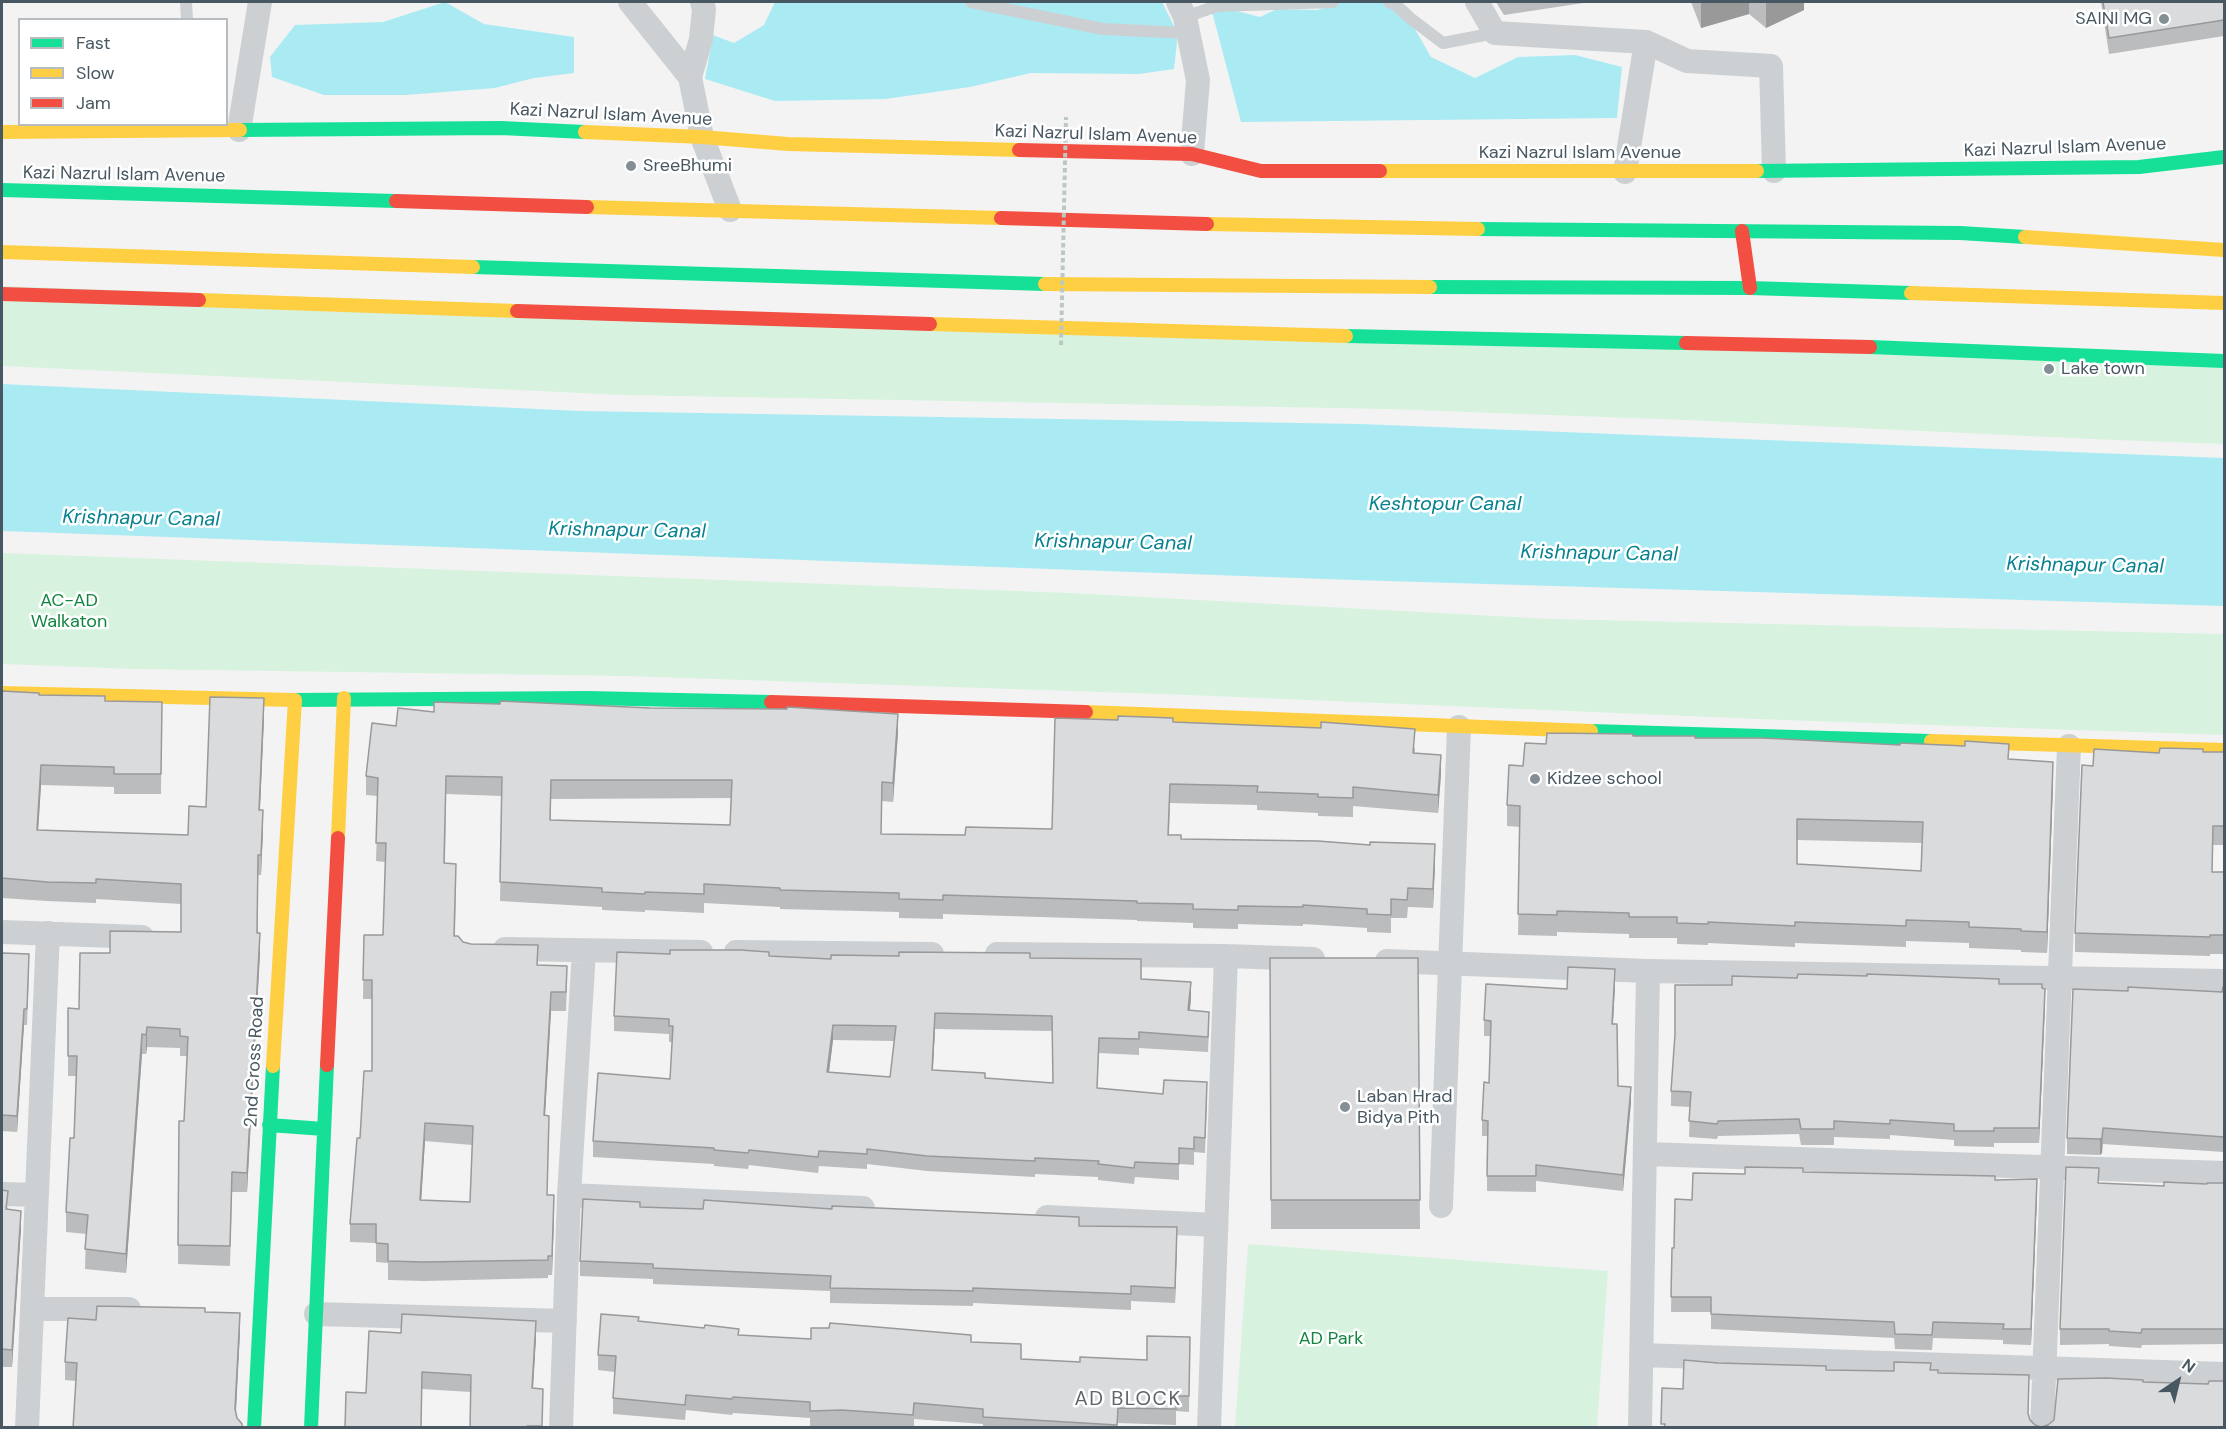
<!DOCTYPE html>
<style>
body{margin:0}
#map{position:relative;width:2226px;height:1429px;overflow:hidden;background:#f4f3f3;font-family:"DM Sans",sans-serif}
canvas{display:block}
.frame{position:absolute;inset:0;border:3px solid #485862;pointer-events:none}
.legend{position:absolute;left:18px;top:18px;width:210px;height:108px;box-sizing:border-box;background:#fff;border:2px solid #b6bcc0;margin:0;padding:8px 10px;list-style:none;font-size:18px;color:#485862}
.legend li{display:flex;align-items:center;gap:12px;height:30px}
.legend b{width:30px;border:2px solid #b6bcc0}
.north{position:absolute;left:2148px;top:1351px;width:60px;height:60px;-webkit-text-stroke:4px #fff;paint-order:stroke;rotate:35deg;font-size:16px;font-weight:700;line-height:24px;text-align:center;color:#485862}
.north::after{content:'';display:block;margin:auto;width:21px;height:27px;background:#485862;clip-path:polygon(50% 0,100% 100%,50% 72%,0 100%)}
</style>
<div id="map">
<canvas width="2226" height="1429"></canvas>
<div class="frame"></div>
<ul class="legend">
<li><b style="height:8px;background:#16e098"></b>Fast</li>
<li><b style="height:8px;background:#ffcf43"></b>Slow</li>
<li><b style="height:8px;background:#f24e42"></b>Jam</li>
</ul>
<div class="north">N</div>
</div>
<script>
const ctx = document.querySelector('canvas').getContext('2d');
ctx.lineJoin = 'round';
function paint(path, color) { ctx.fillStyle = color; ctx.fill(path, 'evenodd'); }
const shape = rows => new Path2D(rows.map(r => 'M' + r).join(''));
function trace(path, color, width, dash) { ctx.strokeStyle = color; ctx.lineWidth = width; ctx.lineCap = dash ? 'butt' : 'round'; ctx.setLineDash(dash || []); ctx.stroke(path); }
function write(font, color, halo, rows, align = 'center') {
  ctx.font = font + ' "DM Sans",sans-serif'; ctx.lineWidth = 5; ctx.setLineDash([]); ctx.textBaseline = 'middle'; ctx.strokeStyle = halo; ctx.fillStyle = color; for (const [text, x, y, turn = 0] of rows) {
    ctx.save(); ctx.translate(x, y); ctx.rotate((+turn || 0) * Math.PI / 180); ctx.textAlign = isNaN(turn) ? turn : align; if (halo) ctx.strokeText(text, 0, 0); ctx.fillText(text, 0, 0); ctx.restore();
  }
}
const green = shape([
 [2,286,2224,365,2224,444,2114,440,1686,420,1386,409,623,395,2,366],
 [2,553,1070,593,1551,619,2224,634,2224,735,1782,720,1189,695,625,676,133,669,2,664],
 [1248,1244,1608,1271,1597,1427,1235,1427]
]);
const water = shape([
 [445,2,484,24,574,37,574,73,534,78,495,88,406,95,324,95,272,77,270,57,295,25,383,22],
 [775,2,1162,2,1178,34,1174,69,1139,74,1031,73,970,87,885,99,775,101,705,79,713,35,734,43,764,25],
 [1341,2,1393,2,1412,24,1431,57,1475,78,1518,57,1575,55,1622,67,1617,118,1241,122,1210,4,1260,17,1277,9,1317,10],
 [2,384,581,411,1360,424,2224,458,2224,606,1353,580,2,531]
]);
const lane = shape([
 [186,2,187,20],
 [971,2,1103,29,1188,33],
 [1389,2,1396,5,1410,18,1443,43,1495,33],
 [1185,17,1217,6,1333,2]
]);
const street = shape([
 [630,2,690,77,702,137,730,210],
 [1178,2,1185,17,1198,80,1192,154],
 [1477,2,1495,33,1646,42,1687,61,1771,66,1774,171],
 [690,77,701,39,704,9,702,2],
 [239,130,260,2],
 [1625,172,1646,42],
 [2,932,142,937],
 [505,949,701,952],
 [736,952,932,954],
 [997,954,1226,956,1313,959],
 [1387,961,1648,971,2224,981],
 [1645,1154,2224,1173],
 [2,1194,37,1195],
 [569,1195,863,1208],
 [1441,1206,1459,727],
 [1047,1217,1216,1225],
 [32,1309,129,1309],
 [316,1314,565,1321],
 [1641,1355,2224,1374],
 [27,1428,48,933],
 [561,1428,569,1195,584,951],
 [1209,1428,1226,956],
 [1640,1428,1648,971],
 [2042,1428,2069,746]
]);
const fast = shape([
 [240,130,501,128,585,132],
 [1757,171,2139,167,2224,157],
 [2,190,396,201],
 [1478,229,1960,233,2025,237],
 [473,267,1045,284],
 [1430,287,1750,288,1911,293],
 [1346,336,1686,343],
 [1870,347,2224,361],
 [293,700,587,698,771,702],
 [1591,731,1931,741],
 [269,1125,324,1129],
 [254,1428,273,1066],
 [311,1428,327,1065]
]);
const slow = shape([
 [2,132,240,130],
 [585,132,702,137,788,144,1019,150],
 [1380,171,1757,171],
 [587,207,1001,218],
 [1207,224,1478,229],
 [2025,237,2224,250],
 [2,252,473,267],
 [1045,284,1430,287],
 [1911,293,2224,303],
 [199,300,517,311],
 [930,324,1346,336],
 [2,693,293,700],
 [1086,712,1591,731],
 [1931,741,2224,750],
 [338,838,344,698],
 [273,1066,295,700]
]);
const jam = shape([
 [1019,150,1192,154,1261,171,1380,171],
 [396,201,587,207],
 [1001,218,1207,224],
 [1742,231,1750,288],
 [2,294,199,300],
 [517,311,930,324],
 [1686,343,1870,347],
 [771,702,1086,712],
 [327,1065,338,838]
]);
const pathBridge = shape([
 [1061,345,1066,117]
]);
const wall = shape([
 [1496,2,1590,2,1504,15],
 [1691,2,1804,2,1804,10,1766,28,1749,14,1701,28],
 [2101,2,2224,2,2224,36,2109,54],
 [2,691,105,701,162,702,161,794,114,794,114,787,41,785,38,830,188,835,264,718,260,810,263,830,261,875,258,875,258,933,260,953,247,1192,232,1192,230,1266,178,1264,179,1121,184,1121,187,1056,180,1056,180,1048,147,1047,146,1054,142,1054,126,1273,85,1269,86,1234,66,1232,66,1212,74,1138,76,1076,68,1076,68,1008,79,1009,110,953,181,932,181,904,96,899,96,903,47,901,2,898],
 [434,712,898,733,893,802,882,801,881,834,965,835,1052,829,1173,722,1415,748,1415,753,1441,774,1438,813,1353,806,1353,817,1318,816,1318,813,1257,810,1257,805,1170,803,1169,835,1181,839,1435,863,1433,908,1408,907,1407,918,1391,918,1391,933,1367,932,1367,928,1303,924,1303,926,1238,924,1238,929,1193,928,1193,923,1137,921,1137,920,943,914,943,919,899,918,899,912,780,909,780,907,704,903,704,913,645,910,645,912,602,910,602,907,500,901,502,796,446,794,445,863,456,882,455,936,463,942,538,965,567,985,566,1011,551,1011,545,1115,549,1134,547,1195,554,1214,552,1275,548,1275,548,1278,424,1281,388,1280,388,1263,376,1262,376,1243,350,1242,350,1224,360,1138,372,1071,372,999,363,999,364,935,383,935,385,862,376,861,378,796,366,795,366,776,396,726],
 [731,798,730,825,551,820,551,799],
 [425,1141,472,1145,470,1202,421,1201],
 [1633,736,1695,738,2009,759,2053,783,2047,953,2021,952,2021,950,1969,948,1969,943,1906,941,1906,947,1795,943,1795,947,1708,943,1708,945,1677,944,1677,938,1629,938,1629,934,1557,932,1557,936,1518,935,1520,827,1507,826,1507,805,1523,766,1546,744],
 [1797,840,1922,843,1921,871,1797,864],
 [2203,752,2224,752,2224,845,2213,845,2212,872,2224,872,2224,954,2210,954,2210,956,2075,952,2075,933,2093,766,2159,753],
 [2,953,29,969,27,1025,24,1025,17,1132,2,1131],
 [670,954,769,956,831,959,1030,958,1141,979,1191,998,1190,1010,1209,1028,1208,1052,1139,1048,1139,1055,1099,1053,1097,1088,1207,1098,1205,1153,1194,1152,1194,1165,1179,1164,1179,1180,1135,1177,1134,1184,1098,1180,1098,1177,1035,1174,1035,1177,927,1171,867,1164,867,1169,819,1166,818,1173,749,1165,748,1169,714,1166,714,1164,593,1157,593,1141,670,1079,672,1042,669,1042,669,1034,614,1031,614,1016],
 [935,1029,1052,1031,1053,1083,985,1078,933,1070],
 [833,1040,894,1041,890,1077,829,1072],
 [1270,958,1418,958,1420,1229,1271,1229],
 [1999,984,2045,1004,2039,1143,1994,1143,1994,1147,1954,1146,1954,1140,1890,1135,1890,1139,1834,1137,1834,1145,1801,1145,1799,1134,1718,1136,1717,1139,1689,1137,1690,1107,1671,1106,1671,1091],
 [1615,985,1613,1024,1618,1086,1631,1102,1623,1191,1536,1181,1536,1192,1487,1191,1487,1136,1482,1136,1482,1120,1489,1083,1491,1036,1484,1036,1484,1020,1567,989],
 [2224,987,2224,1152,2103,1144,2102,1153,2100,1155,2067,1154,2067,1138,2128,991,2222,992],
 [1803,1172,1995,1180,2037,1195,2031,1345,2003,1344,2003,1340,1933,1338,1932,1350,1895,1349,1894,1338,1711,1329,1711,1312,1671,1312,1672,1248,1674,1248,1692,1200,1745,1174],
 [2099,1183,2164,1186,2224,1183,2224,1344,2142,1345,2141,1348,2109,1346,2109,1344,2060,1345,2060,1329],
 [2,1190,8,1209,21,1228,12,1367,2,1367],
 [640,1207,1079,1226,1177,1242,1175,1303,1131,1301,1131,1310,973,1303,973,1306,830,1303,830,1291,653,1284,653,1279,580,1276,580,1261],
 [205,1312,240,1331,236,1413,237,1418,76,1381,65,1380,65,1362,96,1320],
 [639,1321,739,1335,811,1339,971,1342,1021,1359,1080,1362,1147,1360,1190,1337,1189,1412,1176,1411,1176,1425,1118,1423,1117,1428,983,1428,983,1424,914,1419,914,1428,866,1428,842,1426,810,1427,810,1418,733,1413,732,1415,686,1410,685,1420,613,1414,613,1398,615,1372,598,1370,598,1355],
 [401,1333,536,1337,533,1388,543,1428,470,1428,471,1392,422,1389,366,1393]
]);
const shadedWall = shape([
 [1701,2,1749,2,1749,14,1701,28],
 [1766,2,1804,2,1804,10,1766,28],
 [264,698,264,718,259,830,259,810],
 [898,714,898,733,893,802,893,783],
 [1441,755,1441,774,1438,813,1438,795],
 [2053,762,2053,783,2047,953,2047,932],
 [41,765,41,785,37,850,37,830],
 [263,810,263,830,261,875,261,855],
 [1435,844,1435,863,1433,908,1433,889],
 [260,933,260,953,247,1192,247,1173],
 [1615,969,1615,985,1612,1040,1612,1024],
 [1191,982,1191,998,1188,1026,1188,1010],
 [2045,989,2045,1004,2039,1143,2039,1128],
 [551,992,551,1011,544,1134,544,1115],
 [24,1009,24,1025,17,1132,17,1116],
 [935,1013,935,1029,932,1085,932,1070],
 [833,1025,833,1040,827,1088,827,1072],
 [147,1027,147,1047,146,1054,146,1035],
 [142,1034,142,1054,126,1273,126,1254],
 [1631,1087,1631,1102,1623,1191,1623,1175],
 [425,1123,425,1141,420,1219,420,1200],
 [2103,1128,2102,1153,2100,1155,2100,1139],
 [2037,1179,2037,1195,2031,1345,2031,1329],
 [554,1195,554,1214,552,1275,552,1256],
 [21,1211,21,1228,12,1367,12,1350],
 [1177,1227,1177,1242,1175,1303,1175,1288],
 [240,1313,240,1331,235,1427,235,1409],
 [536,1321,536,1337,532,1405,532,1388]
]);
const building = shape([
 [2103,2,2224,2,2224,20,2109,38,2103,2],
 [2,691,39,693,39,695,105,696,105,701,162,702,161,774,114,774,114,767,41,765,37,830,188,835,189,806,206,807,210,697,264,698,259,810,263,810,261,855,258,855,257,933,260,933,247,1173,232,1172,230,1246,178,1245,179,1121,184,1121,188,1037,180,1036,180,1029,147,1027,146,1035,142,1034,126,1254,85,1249,88,1215,66,1212,70,1138,74,1138,77,1056,68,1056,68,1008,79,1009,80,953,110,953,110,931,181,932,181,884,96,879,96,883,47,882,2,878,2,691],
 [500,701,650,708,787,709,787,707,898,714,893,783,882,782,881,834,965,835,966,827,1052,829,1055,718,1118,720,1118,716,1173,718,1173,722,1321,728,1321,722,1415,729,1413,753,1441,755,1438,795,1353,787,1353,798,1318,797,1318,794,1257,792,1258,786,1170,784,1168,835,1181,835,1181,839,1318,841,1370,845,1370,842,1435,844,1433,889,1408,888,1407,900,1391,899,1391,915,1367,914,1367,909,1303,905,1303,907,1238,906,1238,910,1193,909,1193,904,1137,903,1137,901,943,895,943,900,899,899,899,893,780,890,780,888,704,884,704,894,645,892,645,894,602,892,602,888,500,882,502,777,446,776,444,863,456,864,454,936,458,936,463,942,471,944,538,945,537,965,567,966,566,992,551,992,544,1115,549,1116,547,1195,554,1195,552,1256,548,1256,548,1260,424,1262,388,1261,388,1244,376,1243,376,1224,350,1224,357,1138,360,1138,364,1071,372,1071,372,980,363,980,364,935,383,935,386,843,376,843,378,778,366,776,372,723,396,726,398,708,434,712,434,702,500,704,500,701],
 [551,780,732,780,730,825,550,820,551,780],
 [425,1123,473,1126,470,1202,420,1200,425,1123],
 [1547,733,1633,734,1633,736,1695,736,1695,738,1763,738,1900,745,1900,743,1965,746,1965,741,2009,744,2008,759,2053,762,2047,932,2021,931,2021,929,1969,927,1969,922,1906,920,1906,926,1795,922,1795,926,1708,922,1708,924,1677,923,1677,917,1629,917,1629,913,1557,911,1557,915,1518,914,1520,806,1507,805,1509,765,1523,766,1525,743,1546,744,1547,733],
 [1797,819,1923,822,1921,871,1797,864,1797,819],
 [2160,748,2203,749,2203,752,2224,752,2224,826,2213,826,2212,872,2224,872,2224,935,2210,935,2210,937,2075,933,2082,765,2093,766,2094,749,2159,753,2160,748],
 [670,950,741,950,769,952,769,956,831,959,831,955,899,956,899,952,1030,953,1030,958,1141,959,1141,979,1191,982,1188,1010,1209,1012,1208,1037,1139,1032,1139,1039,1099,1038,1097,1088,1163,1094,1164,1080,1207,1082,1205,1138,1194,1137,1194,1149,1179,1148,1179,1164,1135,1162,1134,1168,1098,1164,1099,1161,1035,1158,1035,1161,927,1156,867,1149,867,1154,819,1151,818,1157,749,1150,748,1153,714,1150,714,1148,593,1141,598,1073,670,1079,673,1026,669,1026,669,1019,614,1016,617,952,670,954,670,950],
 [935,1013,1052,1016,1053,1083,985,1078,985,1073,932,1070,935,1013],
 [833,1025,896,1026,890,1077,827,1072,833,1025],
 [2,953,29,954,27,1009,24,1009,17,1116,2,1115,2,953],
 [1270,958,1418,958,1420,1200,1271,1200,1270,958],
 [1568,967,1615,969,1612,1024,1617,1024,1618,1086,1631,1087,1623,1175,1536,1165,1536,1176,1487,1176,1488,1121,1482,1120,1484,1082,1489,1083,1491,1021,1484,1020,1486,984,1567,989,1568,967],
 [1798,974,1867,976,1867,974,1999,979,1999,984,2042,984,2042,988,2045,989,2039,1128,1994,1128,1994,1131,1954,1131,1954,1124,1890,1120,1890,1124,1834,1121,1834,1129,1801,1129,1799,1119,1718,1121,1717,1124,1689,1121,1691,1092,1671,1091,1675,1034,1675,985,1732,985,1732,976,1797,978,1798,974],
 [2128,987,2222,992,2223,987,2224,987,2224,1137,2103,1128,2102,1138,2100,1139,2067,1138,2073,989,2128,991,2128,987],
 [1745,1167,1803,1168,1803,1172,1995,1176,1995,1180,2037,1179,2031,1329,2003,1329,2004,1324,1933,1322,1932,1335,1895,1334,1894,1322,1711,1314,1711,1297,1671,1297,1672,1248,1674,1248,1675,1199,1692,1200,1693,1173,1745,1174,1745,1167],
 [2066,1167,2099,1168,2098,1183,2164,1186,2164,1182,2207,1184,2207,1183,2224,1183,2224,1329,2142,1329,2141,1333,2109,1331,2109,1329,2060,1329,2066,1167],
 [2,1190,8,1191,6,1209,21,1211,12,1350,2,1349,2,1190],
 [583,1199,640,1202,640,1207,703,1209,704,1200,832,1209,832,1206,1079,1217,1079,1226,1177,1227,1175,1288,1131,1286,1131,1294,973,1288,973,1291,830,1288,831,1276,653,1268,653,1264,580,1261,583,1199],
 [97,1306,205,1308,205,1312,240,1313,235,1409,237,1418,242,1424,242,1428,73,1428,77,1363,65,1362,68,1318,96,1320,97,1306],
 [402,1314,536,1321,532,1388,543,1389,542,1426,527,1426,527,1428,470,1428,471,1375,422,1372,421,1428,345,1428,346,1392,366,1393,369,1331,401,1333,402,1314],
 [601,1314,639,1317,638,1321,704,1328,705,1325,739,1329,738,1335,811,1339,811,1328,829,1328,830,1323,971,1335,971,1342,1021,1344,1021,1359,1080,1362,1080,1357,1147,1360,1147,1336,1190,1337,1189,1396,1176,1396,1176,1409,1118,1408,1117,1425,983,1417,983,1409,914,1403,913,1415,842,1410,810,1411,810,1402,733,1397,732,1399,686,1395,685,1405,613,1398,616,1356,598,1355,601,1314],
 [1684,1360,1718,1363,1826,1366,1826,1370,1894,1371,1894,1362,1931,1363,1930,1370,1938,1370,1938,1373,2029,1375,2028,1413,2030,1420,2035,1425,2041,1427,2048,1425,2054,1420,2058,1379,2107,1378,2143,1380,2143,1382,2208,1384,2209,1381,2224,1381,2224,1428,1664,1428,1665,1424,1661,1424,1662,1388,1683,1389,1684,1360]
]);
const markers = [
 [2164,19,6,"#848e95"],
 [631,166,6,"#848e95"],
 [2049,369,6,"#848e95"],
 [1535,779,6,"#848e95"],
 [1345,1107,6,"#848e95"]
];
const poiNames = [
 ["SAINI MG",2152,19,"right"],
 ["SreeBhumi",643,166],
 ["Lake town",2061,369],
 ["Kidzee school",1547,779],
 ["Laban Hrad",1357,1097],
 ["Bidya Pith",1357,1118]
];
const streetNames = [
 ["Kazi Nazrul Islam Avenue",611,115,3],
 ["Kazi Nazrul Islam Avenue",1096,135,2],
 ["Kazi Nazrul Islam Avenue",2065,148,-2],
 ["Kazi Nazrul Islam Avenue",1580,153],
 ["Kazi Nazrul Islam Avenue",124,175,1],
 ["2nd Cross Road",255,1062,-87]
];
const parkNames = [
 ["AC-AD",69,601],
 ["Walkaton",69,622],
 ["AD Park",1331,1339]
];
const waterNames = [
 ["Keshtopur Canal",1445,505],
 ["Krishnapur Canal",141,519,1],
 ["Krishnapur Canal",627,531,1],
 ["Krishnapur Canal",1113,543,1],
 ["Krishnapur Canal",1599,554,1],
 ["Krishnapur Canal",2085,566,1]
];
const neighbourhoodNames = [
 ["AD BLOCK",1128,1400]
];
paint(green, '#d7f3df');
paint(water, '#aaebf3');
trace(lane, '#cdd0d2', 12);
trace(street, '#cdd0d2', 24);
trace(fast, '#16e098', 14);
trace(slow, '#ffcf43', 14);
trace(jam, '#f24e42', 14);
trace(pathBridge, '#bbc8c3', 4, [4.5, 3]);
paint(wall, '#bbbcbd');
paint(shadedWall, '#99999a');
paint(building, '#dadbdc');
trace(building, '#99999a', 1.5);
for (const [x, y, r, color] of markers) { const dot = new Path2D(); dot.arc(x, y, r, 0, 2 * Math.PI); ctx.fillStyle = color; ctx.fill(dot); trace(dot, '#fff', 2); }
write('18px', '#485862', '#fff', poiNames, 'left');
write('18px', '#485862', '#fff', streetNames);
write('18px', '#11853f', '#fff', parkNames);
write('italic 20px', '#068290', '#fff', waterNames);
ctx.letterSpacing = '1.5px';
write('20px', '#5e6468', '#fff', neighbourhoodNames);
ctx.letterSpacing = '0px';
</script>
